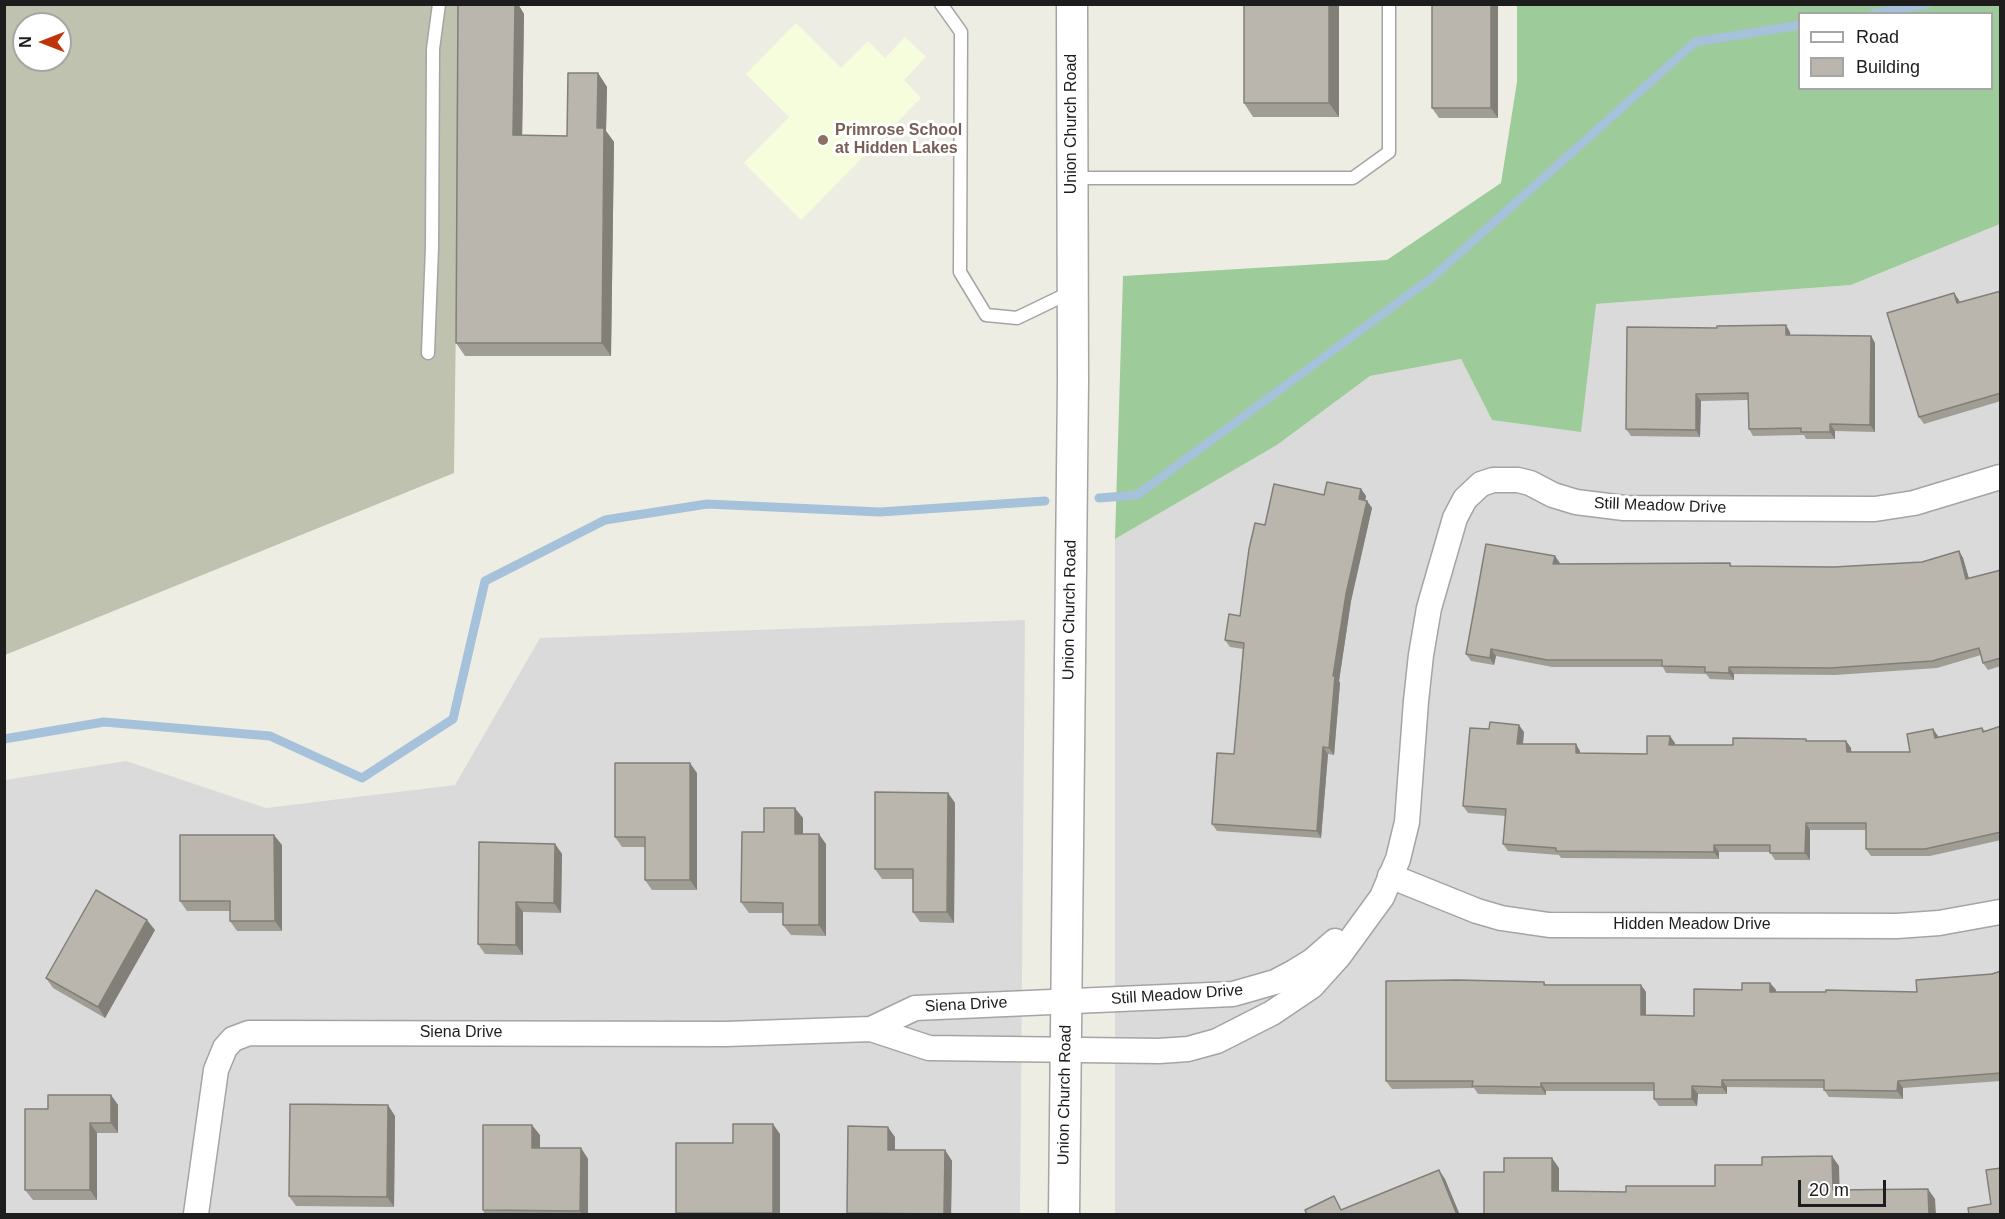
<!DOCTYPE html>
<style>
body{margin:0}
#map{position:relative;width:2005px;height:1219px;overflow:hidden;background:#eeede3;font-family:Helvetica,sans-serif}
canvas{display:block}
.frame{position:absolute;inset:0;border:6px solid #1d1d1d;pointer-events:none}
.legend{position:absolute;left:1798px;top:12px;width:195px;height:78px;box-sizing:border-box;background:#fff;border:2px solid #a5a5a5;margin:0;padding:8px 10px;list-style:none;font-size:18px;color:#1d1d1d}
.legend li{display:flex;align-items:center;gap:12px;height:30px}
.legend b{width:30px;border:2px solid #a5a5a5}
.north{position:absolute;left:12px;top:12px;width:60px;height:60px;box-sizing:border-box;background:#fff;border:2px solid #a5a5a5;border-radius:50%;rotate:270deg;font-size:16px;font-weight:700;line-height:24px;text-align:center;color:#1d1d1d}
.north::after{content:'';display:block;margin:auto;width:21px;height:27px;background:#c13309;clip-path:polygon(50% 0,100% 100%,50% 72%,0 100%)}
.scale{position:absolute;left:1798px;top:1180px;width:88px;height:27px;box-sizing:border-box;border:3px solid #1d1d1d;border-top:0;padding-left:8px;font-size:18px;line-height:21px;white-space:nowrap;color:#1d1d1d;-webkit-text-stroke:4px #fff;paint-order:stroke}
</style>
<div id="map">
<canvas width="2005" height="1219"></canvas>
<div class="frame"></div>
<ul class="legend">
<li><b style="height:8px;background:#fff"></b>Road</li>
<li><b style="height:16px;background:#bab6ad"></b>Building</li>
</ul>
<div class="north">N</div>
<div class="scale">20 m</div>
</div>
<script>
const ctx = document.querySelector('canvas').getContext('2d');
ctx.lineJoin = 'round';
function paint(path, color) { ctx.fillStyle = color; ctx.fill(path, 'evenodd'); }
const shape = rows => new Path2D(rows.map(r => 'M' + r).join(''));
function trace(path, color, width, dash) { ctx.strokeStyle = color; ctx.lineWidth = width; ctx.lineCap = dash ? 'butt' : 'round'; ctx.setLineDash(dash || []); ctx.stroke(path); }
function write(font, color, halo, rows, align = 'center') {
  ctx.font = font + ' Helvetica,sans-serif'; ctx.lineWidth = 6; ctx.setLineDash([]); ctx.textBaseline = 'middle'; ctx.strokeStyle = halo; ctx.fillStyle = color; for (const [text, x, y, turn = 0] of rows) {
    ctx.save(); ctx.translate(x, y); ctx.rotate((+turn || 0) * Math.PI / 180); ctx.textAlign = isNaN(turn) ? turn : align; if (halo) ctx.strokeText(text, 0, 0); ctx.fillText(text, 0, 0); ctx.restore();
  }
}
const residential = shape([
 [2000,224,2000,1214,1115,1214,1115,539,1277,445,1370,376,1461,359,1492,420,1596,304,1851,285],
 [1025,620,1020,1214,5,1214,5,780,126,761,266,808,455,785,540,638]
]);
const education = shape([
 [796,23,841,68,868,41,885,58,905,37,926,57,904,80,921,98,801,220,744,163,789,117,746,74]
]);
const construction = shape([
 [5,5,460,5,454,473,5,655],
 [24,24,60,24,60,60,24,60]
]);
const forest = shape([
 [1517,5,2000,5,2000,224,1851,285,1596,304,1581,432,1492,420,1461,359,1370,376,1277,445,1115,539,1123,276,1387,260,1501,183,1517,82],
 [1800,14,1992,14,1992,88,1800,88]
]);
const stream = shape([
 [1872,14,1927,4],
 [1099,498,1137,495,1434,276,1695,42,1800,25],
 [4,739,104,722,270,736,362,778,453,719,485,581,605,520,707,504,880,512,1045,501]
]);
const service = shape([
 [941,4,961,32,960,272,986,315,1017,318,1071,292],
 [1073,178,1353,178,1389,152,1389,4],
 [428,353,432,247,433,49,439,4]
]);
const minor = shape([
 [1390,876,1477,911,1501,918,1549,925,1897,926,1939,923,2000,912],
 [871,1029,915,1008,1233,994,1275,982,1294,972,1312,961,1335,941],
 [196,1214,216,1070,225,1048,233,1039,249,1033,726,1034,871,1029,929,1048,1159,1051,1188,1049,1217,1041,1272,1013,1312,986,1339,956,1382,897,1398,859,1407,822,1416,701,1421,655,1429,608,1455,518,1465,499,1481,484,1493,480,1518,480,1530,483,1553,495,1576,502,1624,508,1875,509,1914,503,2000,477]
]);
const tertiary = shape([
 [1064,1214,1073,382,1072,4]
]);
const wall = shape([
 [458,4,518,4,524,14,522,135,567,136,598,73,607,87,606,131,614,142,611,356,465,356,456,343],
 [1339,4,1339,117,1253,117,1244,103],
 [1498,4,1498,118,1439,118,1432,108],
 [2001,291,2001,401,1924,424,1919,417,1954,293,1960,303],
 [1790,332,1790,335,1871,336,1875,343,1875,432,1835,431,1835,439,1806,439,1804,435,1753,436,1749,429,1748,400,1701,401,1700,437,1631,436,1626,429],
 [1361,489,1366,496,1365,500,1367,501,1372,508,1351,601,1339,681,1340,683,1334,755,1328,754,1321,838,1217,831,1212,824,1234,754,1243,649,1230,647,1225,640,1240,616,1265,525,1324,495],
 [1959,551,1963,558,1969,579,2001,570,2001,666,1988,670,1983,663,1981,655,1937,668,1835,675,1734,674,1734,680,1710,679,1706,674,1666,673,1663,667,1552,667,1496,656,1494,665,1471,661,1466,654,1555,556,1560,564,1730,563,1732,566,1834,567,1922,562],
 [2001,726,2001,840,1930,856,1871,856,1866,849,1866,830,1810,830,1810,860,1775,860,1770,852,1719,852,1719,859,1561,858,1559,855,1508,851,1503,844,1506,816,1468,813,1463,806,1524,732,1523,744,1580,751,1580,753,1647,754,1675,743,1675,745,1733,745,1808,741,1846,741,1851,748,1851,752,1910,752,1933,729,1938,737,1982,728,1985,731],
 [697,773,697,890,652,890,645,880,645,847,622,847,615,837],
 [948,793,955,803,954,923,920,922,913,912,913,879,882,879,875,869],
 [803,818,803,834,826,844,826,936,791,935,783,925,783,913,749,913,741,902,764,832],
 [555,844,562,854,561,913,523,912,523,955,485,954,478,944],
 [282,845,282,931,237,931,230,921,230,911,187,911,180,901],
 [155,930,105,1018,53,988,46,978],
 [2001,971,2001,1081,1903,1088,1903,1099,1829,1097,1824,1090,1824,1088,1727,1087,1727,1094,1698,1094,1697,1106,1659,1106,1654,1099,1654,1091,1546,1091,1546,1095,1478,1094,1474,1088,1392,1089,1386,1081,1544,982,1546,985,1641,985,1646,992,1646,1015,1694,1016,1742,990,1770,983,1776,990,1776,992,1917,992],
 [111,1095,118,1105,118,1133,97,1133,97,1200,33,1200,25,1190,48,1109],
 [395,1116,394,1207,296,1206,289,1196],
 [780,1134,780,1215,677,1215,676,1213],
 [540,1135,540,1148,581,1148,588,1159,588,1215,485,1215,483,1210],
 [895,1137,895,1150,945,1150,952,1161,951,1215,848,1215,847,1213]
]);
const shadedWall = shape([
 [515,4,518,4,524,14,522,148,513,135],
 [1329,4,1339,4,1339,117,1329,103],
 [1491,4,1498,4,1498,118,1491,108],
 [598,73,607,87,606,131,614,142,611,356,602,343,597,128],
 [1954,293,1959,300,1962,310,1957,303],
 [1786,325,1790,332,1791,342,1786,335],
 [1871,336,1875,343,1875,432,1870,425],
 [1696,394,1701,401,1700,437,1696,430],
 [1830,424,1835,431,1835,439,1830,432],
 [1361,489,1366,496,1364,506,1359,499],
 [1367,501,1372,508,1351,601,1339,681,1340,683,1334,755,1329,748,1333,676,1346,594],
 [1959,551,1963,558,1971,586,1966,579],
 [1555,556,1560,563,1558,571,1553,564],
 [1491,649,1496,656,1494,665,1490,658],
 [1729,667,1734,674,1734,680,1729,673],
 [1519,725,1524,732,1522,751,1517,744],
 [1933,729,1938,736,1940,745,1935,738],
 [1670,736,1675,743,1674,752,1669,745],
 [1846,741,1851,748,1852,759,1847,752],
 [1576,744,1580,751,1580,760,1576,753],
 [1323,747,1328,754,1321,838,1317,831],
 [690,763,697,773,697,890,690,880],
 [948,793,955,803,954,923,947,912],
 [795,808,803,818,803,844,795,834],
 [1806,823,1810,830,1810,860,1805,853],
 [819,834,826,844,826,936,819,925],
 [274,835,282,845,282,931,275,921],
 [555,844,562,854,561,913,554,903],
 [1714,845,1719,852,1719,859,1714,852],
 [516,902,523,912,523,955,516,945],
 [147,920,155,930,105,1018,98,1007],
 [1770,983,1776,990,1776,999,1770,992],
 [1641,985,1646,992,1646,1023,1641,1015],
 [1722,1080,1727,1087,1727,1094,1722,1087],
 [1898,1081,1903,1088,1903,1099,1897,1091],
 [1541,1083,1546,1091,1546,1095,1541,1087],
 [1692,1086,1698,1094,1697,1106,1692,1099],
 [111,1095,118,1105,118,1133,111,1123],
 [388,1105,395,1116,394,1207,387,1197],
 [90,1123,97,1133,97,1200,90,1190],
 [773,1124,780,1134,780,1215,774,1215,773,1213],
 [532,1125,540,1135,540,1158,532,1148],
 [888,1127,895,1137,895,1160,888,1150],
 [581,1148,588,1159,588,1215,583,1215,580,1211],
 [945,1150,952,1161,951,1215,944,1215],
 [1832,1156,1839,1166,1840,1200,1833,1190],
 [1552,1158,1559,1168,1559,1202,1552,1191],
 [1439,1170,1445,1179,1460,1215,1457,1215],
 [1928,1189,1935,1199,1936,1215,1929,1215]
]);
const building = shape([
 [458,4,515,4,513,135,567,136,568,73,598,73,597,128,604,128,602,343,456,343,458,4],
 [1244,4,1329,4,1329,103,1244,103,1244,4],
 [1432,4,1491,4,1491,108,1432,108,1432,4],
 [2001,291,2001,393,1919,417,1887,313,1954,293,1957,303,2001,291],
 [1786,325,1786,335,1871,336,1870,425,1830,424,1830,432,1801,432,1801,428,1749,429,1748,393,1696,394,1696,430,1626,429,1627,327,1717,328,1717,326,1786,325],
 [1327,482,1361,489,1359,499,1367,501,1346,594,1333,676,1335,676,1329,748,1323,747,1317,831,1212,824,1217,753,1234,754,1244,643,1225,640,1229,614,1240,616,1249,549,1255,523,1265,525,1274,484,1324,495,1327,482],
 [1486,544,1555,556,1553,564,1730,563,1730,566,1834,567,1922,562,1959,551,1966,579,2001,570,2001,658,1983,663,1979,648,1932,661,1830,668,1729,667,1729,673,1705,672,1705,667,1662,666,1662,660,1547,660,1491,649,1490,658,1466,654,1486,544],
 [1490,722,1519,725,1517,744,1576,744,1576,753,1647,754,1647,736,1670,736,1669,745,1733,745,1733,738,1806,739,1806,741,1846,741,1847,752,1910,752,1907,734,1933,729,1935,738,1982,728,1983,732,2001,726,2001,832,1925,849,1866,849,1866,823,1806,823,1805,853,1770,853,1770,845,1714,845,1714,852,1556,851,1556,848,1503,844,1506,809,1463,806,1470,728,1489,729,1490,722],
 [615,763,690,763,690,880,645,880,645,837,615,837,615,763],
 [875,792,948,793,947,912,913,912,913,869,875,869,875,792],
 [764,808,795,808,795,834,819,834,819,925,783,925,783,903,741,902,742,832,764,832,764,808],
 [180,835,274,835,275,921,230,921,230,901,180,901,180,835],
 [479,842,555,844,554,903,516,902,516,945,478,944,479,842],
 [96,890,147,920,98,1007,46,978,96,890],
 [2001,971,2001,1073,1898,1081,1897,1091,1824,1090,1824,1080,1722,1080,1722,1087,1692,1086,1692,1099,1654,1099,1654,1083,1541,1083,1541,1087,1472,1086,1473,1081,1386,1081,1386,981,1457,980,1544,982,1544,985,1641,985,1641,1015,1694,1016,1694,989,1742,990,1742,983,1770,983,1770,992,1826,992,1826,990,1917,992,1916,980,1992,974,2001,971],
 [48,1095,111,1095,111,1123,90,1123,90,1190,25,1190,25,1109,48,1109,48,1095],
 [290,1104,388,1105,387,1197,289,1196,290,1104],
 [733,1124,773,1124,773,1213,676,1213,676,1143,733,1143,733,1124],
 [483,1125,532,1125,532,1148,581,1148,580,1211,483,1210,483,1125],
 [848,1126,888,1127,888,1150,945,1150,944,1214,847,1213,848,1126],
 [1832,1156,1833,1190,1928,1189,1929,1215,1484,1215,1484,1172,1504,1172,1504,1158,1552,1158,1552,1191,1626,1192,1626,1186,1715,1186,1715,1165,1762,1165,1762,1157,1832,1156],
 [2001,1168,2001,1215,1969,1215,1968,1208,1991,1204,1986,1170,2001,1168],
 [1439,1170,1457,1215,1307,1215,1305,1210,1334,1196,1341,1210,1439,1170]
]);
const markers = [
 [823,140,6,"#8d6e63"]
];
const streetNames = [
 ["Union Church Road",1072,124,-90],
 ["Still Meadow Drive",1660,506,2],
 ["Union Church Road",1070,610,-89],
 ["Hidden Meadow Drive",1692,925],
 ["Still Meadow Drive",1177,995,-4],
 ["Siena Drive",966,1005,-3],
 ["Siena Drive",461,1033],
 ["Union Church Road",1065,1095,-89]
];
const educationNames = [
 ["Primrose School",835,131],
 ["at Hidden Lakes",835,149]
];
paint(residential, '#dbdada');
paint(education, '#f6fddd');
paint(construction, '#bec2af');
paint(forest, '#9dcb9a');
trace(stream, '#a5c2da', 9);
trace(service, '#a4a4a4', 15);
trace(minor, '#a4a4a4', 27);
trace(tertiary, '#a4a4a4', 33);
trace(service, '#fff', 12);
trace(minor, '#fff', 24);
trace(tertiary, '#fff', 30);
paint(wall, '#a09d95');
paint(shadedWall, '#827f79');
paint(building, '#bab6ad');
trace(building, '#827f79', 1.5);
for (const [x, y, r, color] of markers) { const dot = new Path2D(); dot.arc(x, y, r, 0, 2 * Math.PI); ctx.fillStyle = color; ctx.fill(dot); trace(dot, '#fff', 2); }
write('16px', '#1d1d1d', '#fff', streetNames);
write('bold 16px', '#785e54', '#fff', educationNames, 'left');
</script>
